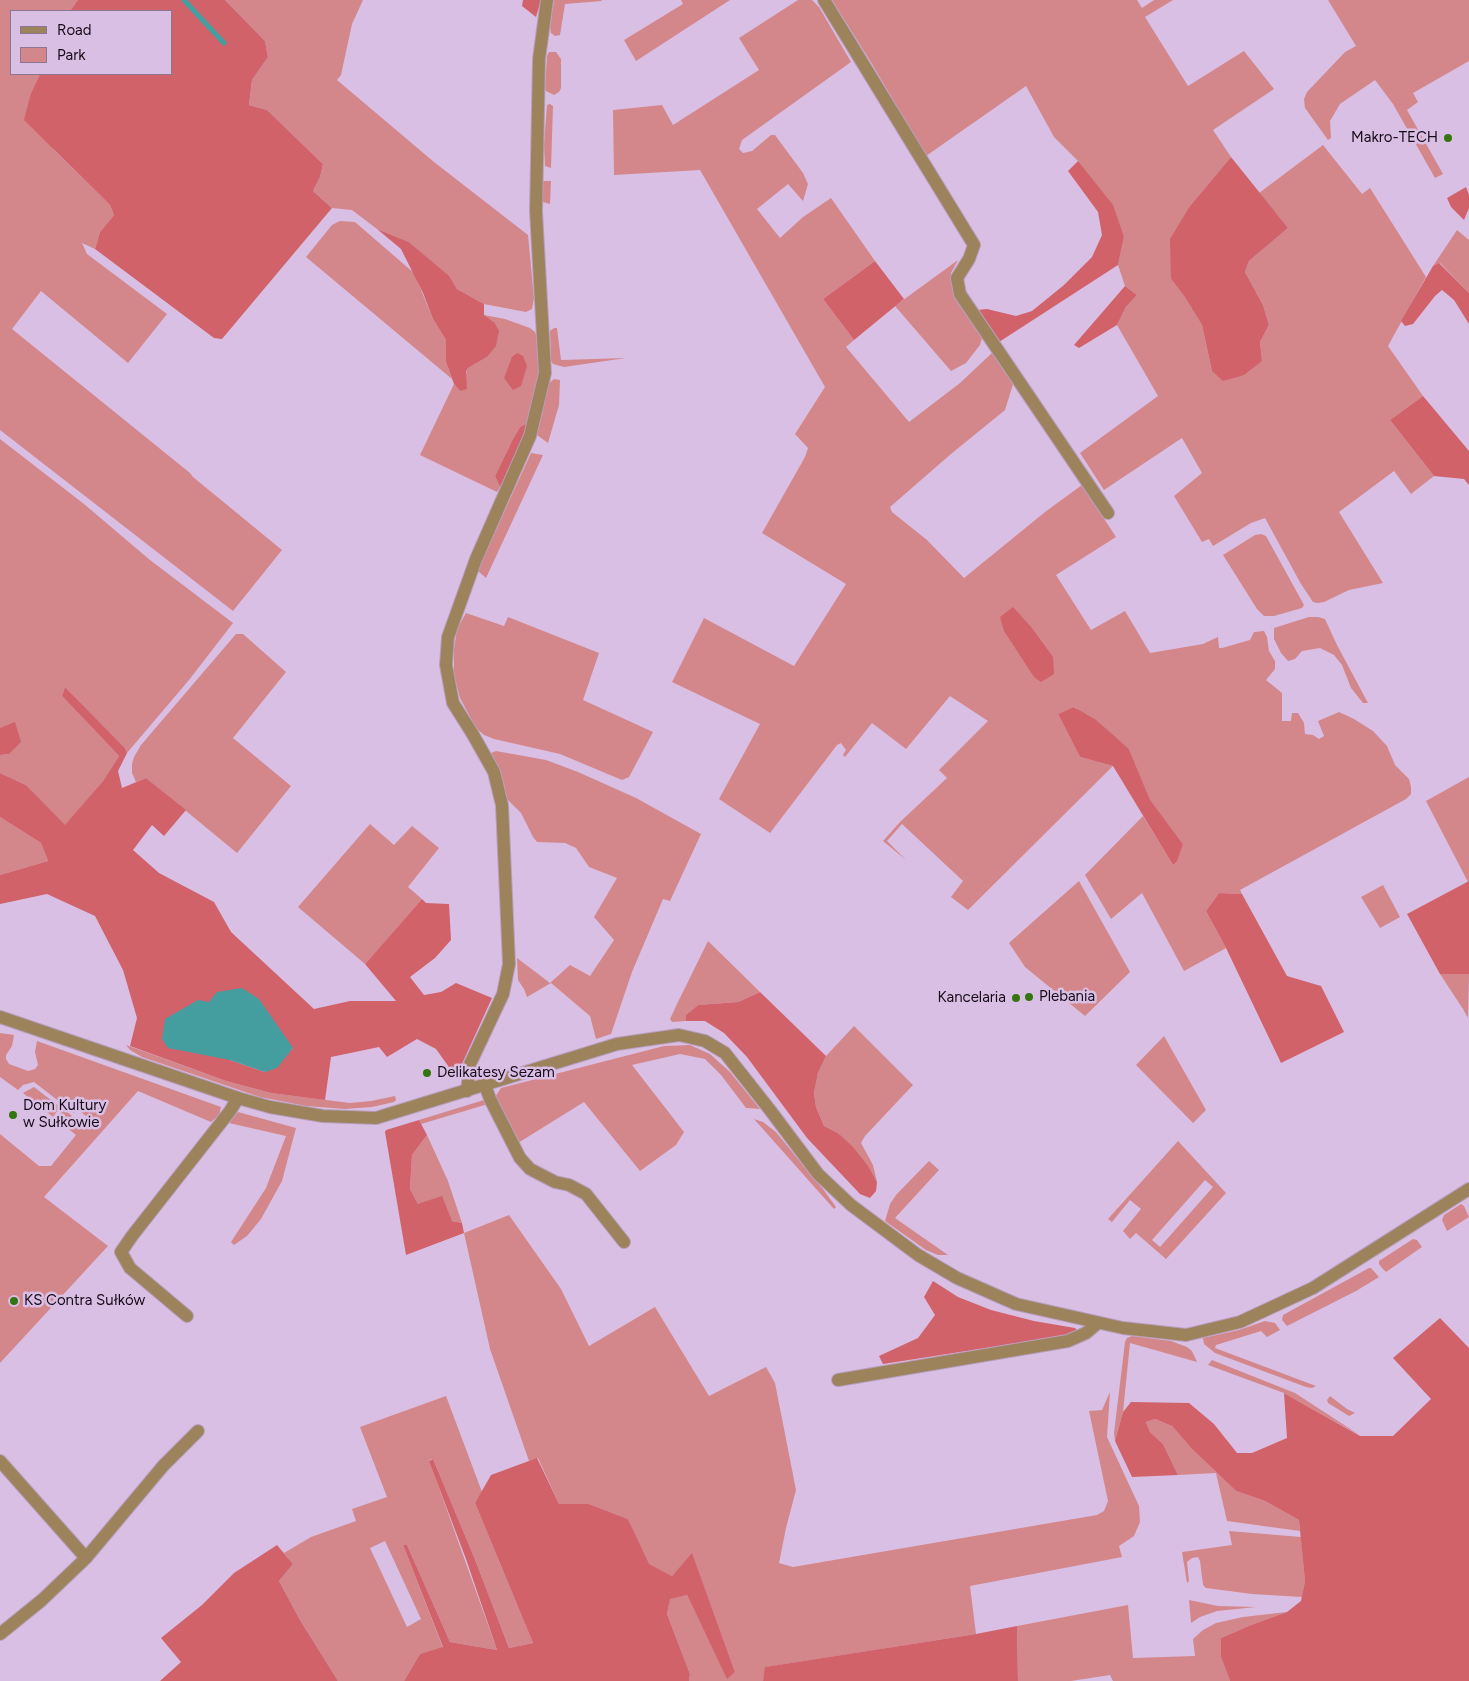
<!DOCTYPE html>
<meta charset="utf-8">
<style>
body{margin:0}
#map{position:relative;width:1469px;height:1681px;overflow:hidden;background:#dabfe4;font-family:Figtree,sans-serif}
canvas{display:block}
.legend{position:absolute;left:10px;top:10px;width:162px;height:65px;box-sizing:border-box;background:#dabfe4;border:1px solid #8b7792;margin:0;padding:6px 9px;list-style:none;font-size:15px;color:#150b18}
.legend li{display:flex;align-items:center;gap:10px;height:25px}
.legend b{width:25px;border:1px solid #8b7792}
</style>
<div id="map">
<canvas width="1469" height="1681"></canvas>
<ul class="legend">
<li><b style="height:6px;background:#9d835c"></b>Road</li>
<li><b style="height:14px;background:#d3878a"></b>Park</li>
</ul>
</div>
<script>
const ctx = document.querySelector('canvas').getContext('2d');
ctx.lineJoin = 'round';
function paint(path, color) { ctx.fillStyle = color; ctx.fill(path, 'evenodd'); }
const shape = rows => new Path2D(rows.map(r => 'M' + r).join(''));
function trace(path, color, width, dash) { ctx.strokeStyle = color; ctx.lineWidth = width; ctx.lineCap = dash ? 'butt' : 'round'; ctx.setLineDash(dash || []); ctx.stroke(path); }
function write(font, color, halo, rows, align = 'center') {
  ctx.font = font + ' Figtree,sans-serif'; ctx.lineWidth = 5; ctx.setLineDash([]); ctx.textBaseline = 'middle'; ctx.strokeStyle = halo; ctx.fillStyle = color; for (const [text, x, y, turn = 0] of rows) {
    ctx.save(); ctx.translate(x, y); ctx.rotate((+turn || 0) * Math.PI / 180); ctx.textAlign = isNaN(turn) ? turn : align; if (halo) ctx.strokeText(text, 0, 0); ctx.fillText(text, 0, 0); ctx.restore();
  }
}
const green = shape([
 [0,0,78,0,70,11,11,11,11,74,40,74,31,93,54,150,110,205,114,215,100,232,95,249,82,243,87,254,167,314,128,363,41,291,12,329,190,473,193,477,282,550,233,611,0,430],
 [225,0,363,0,352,24,341,75,337,80,434,162,528,235,534,298,532,309,526,312,484,304,457,289,448,276,409,242,377,229,352,210,332,208,313,191,320,177,323,164,267,110,249,105,252,80,268,57,265,41],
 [554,0,601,0,602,1,565,4,560,35,555,36,551,33,550,27],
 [681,0,730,0,636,61,624,40,683,4],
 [798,0,812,0,819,7,851,62,742,140,739,149,743,153,752,151,771,135,775,135,803,173,808,184,803,201,788,184,757,209,780,238,803,217,831,198,875,261,823,299,854,340,846,347,909,422,960,383,993,352,1014,381,1005,410,951,454,890,507,892,512,927,540,964,578,1045,512,1082,485,1116,537,1056,575,1091,630,1125,611,1150,653,1203,644,1218,637,1219,648,1222,648,1250,640,1254,632,1264,631,1267,637,1269,651,1275,661,1275,669,1266,680,1282,693,1282,721,1291,721,1292,713,1298,713,1304,723,1305,734,1313,735,1319,739,1324,736,1318,721,1339,712,1354,719,1373,731,1387,746,1395,765,1409,779,1411,787,1411,794,1406,799,1240,890,1242,894,1219,893,1206,911,1226,948,1184,971,1142,893,1111,919,1085,875,1143,816,1173,865,1183,844,1150,801,1129,749,1075,707,1058,714,1080,757,1113,766,968,910,951,897,963,881,902,824,887,841,906,860,883,841,900,822,947,778,939,770,988,721,950,696,906,749,872,723,845,757,843,755,846,750,841,743,837,745,770,833,719,799,760,724,672,682,704,618,794,666,846,584,762,533,805,457,808,448,795,434,825,387,700,170,614,175,613,110,662,105,673,125,759,70,739,38],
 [832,0,1137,0,1142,8,1154,0,1173,0,1145,17,1188,86,1244,51,1274,89,1213,130,1231,157,1190,206,1171,279,1184,296,1202,325,1212,371,1262,361,1260,342,1269,325,1263,305,1245,272,1249,261,1288,228,1259,193,1323,145,1362,194,1370,188,1426,277,1388,346,1423,396,1390,420,1434,476,1411,494,1394,471,1339,512,1383,583,1349,590,1324,602,1317,603,1313,602,1301,584,1265,518,1251,523,1213,546,1209,539,1202,542,1174,496,1202,473,1182,438,1104,490,1080,453,1158,396,1117,325,1126,307,1137,295,1125,286,1118,265,1124,237,1078,161,1054,137,1026,86,926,156,872,64],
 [1328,0,1469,0,1469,61,1413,93,1418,102,1407,110,1443,174,1435,178,1393,104,1375,80,1340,104,1330,121,1331,138,1328,140,1305,108,1304,99,1307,92,1345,52,1356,46],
 [549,52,556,52,561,59,561,88,559,92,554,95,546,91,545,88,547,56],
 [550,104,553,106,551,168,545,166,544,145,547,105],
 [543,181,551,181,550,204,543,202],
 [340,221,355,222,414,273,433,319,446,340,446,362,452,379,306,257,332,225],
 [1457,230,1469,240,1469,293,1440,263,1433,266],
 [958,260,951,273,952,284,956,296,983,334,980,345,966,363,951,371,895,306],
 [484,315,505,319,530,328,535,332,538,340,540,353,537,384,529,422,520,427,513,439,495,476,500,487,497,492,420,455,454,384,460,391,468,368,487,357,494,322],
 [554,328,557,328,561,360,626,358,564,367,553,364,551,361,550,331],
 [554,379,560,380,559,405,548,443,537,435,548,384],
 [0,439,84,504,150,560,233,623,189,680,127,753,125,748,65,687,62,696,119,756,103,781,65,826,26,785,0,773,0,755,9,754,3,728,0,728],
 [531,453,543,455,486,578,478,571,480,565],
 [1261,534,1266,536,1304,605,1302,608,1274,616,1264,616,1257,609,1223,555,1255,535],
 [466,613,504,626,508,617,599,653,583,700,653,732,629,777,622,780,560,754,494,739,484,735,476,728,460,698,454,675,454,649,457,629],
 [1309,617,1318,617,1325,619,1337,645,1368,703,1363,703,1351,688,1342,665,1334,655,1320,648,1302,651,1295,659,1288,661,1281,653,1274,639,1274,628],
 [236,634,243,634,286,672,233,738,291,786,237,853,146,778,136,782,132,773,132,764,134,757,141,745],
 [496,751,546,760,578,772,636,798,701,834,670,901,663,899,632,972,611,1034,596,1039,590,1016,551,983,527,997,524,989,518,980,517,958,550,983,570,965,590,976,614,940,594,917,617,878,589,867,576,848,565,843,537,842,533,837,521,813,507,799,504,785,491,753],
 [1469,777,1469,881,1468,882,1426,801],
 [0,817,41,843,48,861,0,875],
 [370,824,394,845,412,826,439,848,408,887,422,899,365,964,298,907],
 [1079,881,1130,972,1085,1016,1025,967,1009,943],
 [1383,885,1400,917,1380,928,1361,897],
 [708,941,760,992,738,1002,698,1005,686,1015,686,1021,672,1022,670,1019,677,1004],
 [1440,974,1469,974,1468,1018,1463,1009],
 [854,1026,913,1085,865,1136,861,1143,873,1165,877,1182,869,1167,838,1133,824,1126,816,1107,814,1093,818,1073,826,1056],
 [0,1033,14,1035,12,1046,6,1055,6,1059,9,1064,28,1071,35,1069,38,1065,35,1052,37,1041,221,1107,219,1115,211,1122,138,1091,44,1197,108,1246,0,1363,0,1134,39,1166,51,1166,76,1135,56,1119,64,1109,72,1116,69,1120,84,1130,91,1120,77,1109,74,1113,34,1082,23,1085,18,1090,0,1077],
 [1164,1036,1206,1110,1193,1123,1136,1065],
 [126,1045,226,1081,271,1093,350,1103,371,1101,395,1096,396,1100,394,1102,372,1107,345,1109,306,1106,260,1097,142,1057,130,1050],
 [690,1045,710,1054,730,1072,760,1109,746,1108,721,1075,705,1059,680,1054,632,1065,684,1132,676,1145,640,1171,584,1102,518,1143,495,1097,501,1088,664,1046],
 [34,1087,60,1107,53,1117,23,1093],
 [484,1100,488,1104,421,1124,419,1120],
 [238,1112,296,1128,282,1181,261,1219,247,1236,234,1245,231,1242,266,1188,286,1136,229,1123],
 [754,1119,763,1122,776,1132,810,1174,823,1189,836,1207,834,1209],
 [427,1135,448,1181,462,1223,453,1221,418,1204,410,1189,412,1155],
 [1178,1141,1226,1193,1166,1259,1136,1233,1130,1239,1123,1231,1141,1209,1130,1200,1112,1222,1108,1219],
 [1205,1180,1213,1187,1160,1247,1152,1240],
 [929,1161,939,1170,895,1218,948,1255,938,1255,926,1250,885,1221,890,1204,896,1195],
 [1461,1204,1464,1206,1469,1217,1447,1231,1442,1220,1444,1215],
 [509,1215,561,1289,589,1346,655,1307,709,1396,766,1367,775,1383,796,1490,786,1528,779,1563,793,1567,1097,1515,1104,1511,1108,1501,1089,1411,1102,1410,1110,1392,1107,1437,1139,1506,1140,1522,1134,1536,1119,1546,1122,1557,970,1586,976,1634,766,1667,763,1681,689,1681,690,1674,667,1614,670,1598,687,1595,727,1678,735,1672,692,1554,672,1576,648,1564,628,1519,589,1504,559,1504,538,1458,529,1461,490,1349,464,1233],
 [1413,1239,1417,1240,1422,1247,1386,1272,1382,1268,1379,1264,1379,1261],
 [1369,1268,1371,1268,1379,1277,1356,1291,1287,1326,1282,1320,1283,1315],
 [1265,1321,1275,1323,1280,1330,1267,1337,1261,1331,1216,1345,1215,1348,1316,1386,1312,1388,1306,1387,1215,1353,1204,1344,1203,1338,1239,1330],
 [1132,1336,1171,1341,1187,1347,1192,1351,1197,1362,1130,1343,1123,1412,1115,1441,1114,1433,1125,1342,1127,1338],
 [1212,1360,1295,1393,1361,1436,1284,1393,1208,1365],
 [446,1396,482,1492,475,1503,533,1643,509,1648,474,1557,433,1459,429,1460,497,1650,450,1642,407,1545,403,1545,443,1648,420,1654,404,1681,338,1681,300,1620,279,1581,293,1564,284,1553,311,1537,356,1521,352,1509,387,1497,360,1427],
 [385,1541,421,1619,407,1627,370,1548],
 [1330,1396,1347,1409,1355,1413,1349,1416,1328,1403,1327,1400],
 [1155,1419,1172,1426,1191,1448,1236,1491,1265,1501,1299,1520,1300,1531,1227,1521,1216,1473,1178,1475,1163,1444,1150,1432,1146,1422],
 [1229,1531,1301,1537,1305,1581,1302,1597,1252,1594,1206,1588,1203,1585,1200,1561,1198,1557,1192,1558,1187,1562,1189,1581,1187,1583,1182,1552,1232,1545],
 [1189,1600,1218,1606,1256,1607,1217,1611,1200,1617,1191,1623],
 [1128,1605,1133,1658,1195,1656,1193,1639,1203,1630,1216,1623,1243,1617,1287,1612,1251,1625,1221,1638,1221,1657,1230,1681,1113,1681,1110,1675,1071,1681,1018,1681,1017,1626]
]);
const forest = shape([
 [78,0,225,0,265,41,268,57,252,80,249,105,267,110,323,164,320,177,313,191,332,208,222,339,214,338,95,249,100,232,114,215,110,205,24,120,31,93,40,74,171,74,171,11,70,11],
 [523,0,541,0,536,17,522,6],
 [1231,157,1288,228,1249,261,1245,272,1263,305,1269,325,1260,342,1262,361,1244,375,1223,381,1212,371,1202,325,1184,296,1171,279,1170,239,1190,206],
 [1078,161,1113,205,1124,237,1118,265,999,342,978,310,987,309,1016,316,1032,311,1064,285,1092,257,1102,235,1098,212,1068,171],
 [1466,187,1469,195,1469,208,1464,220,1451,207,1447,198],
 [377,229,409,242,449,276,457,289,484,304,484,315,494,322,499,331,496,346,487,357,468,368,466,372,467,389,460,391,454,384,446,362,446,340,433,319,423,293,401,249],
 [875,261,904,299,854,340,823,299],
 [1439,263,1469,293,1469,324,1454,300,1442,290,1435,296,1413,324,1405,326,1401,321,1433,266],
 [1125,286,1137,295,1126,307,1117,325,1079,348,1074,345],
 [517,353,523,356,527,366,521,386,513,390,504,378,512,357],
 [1423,396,1469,451,1469,485,1464,479,1434,476,1390,420],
 [529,422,522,444,500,487,495,476,513,439,520,427],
 [1013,607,1032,628,1053,657,1054,674,1041,682,1034,677,1004,631,1000,617],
 [65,687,125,748,127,753,118,771,122,788,146,778,186,810,164,836,152,825,133,850,159,873,214,902,231,932,314,1009,350,1001,396,1001,365,964,422,899,426,903,449,904,451,940,435,958,410,977,424,995,441,992,456,983,492,998,456,1077,436,1049,417,1039,387,1057,379,1047,331,1057,325,1100,271,1093,226,1081,130,1046,137,1018,123,970,95,916,47,894,0,904,0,875,48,861,41,843,0,817,0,773,26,785,65,825,103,781,119,756,62,696],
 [209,1002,293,1048,285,1057,265,1072,230,1060],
 [1074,707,1096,720,1129,749,1150,800,1183,844,1177,861,1173,865,1113,766,1080,757,1058,714],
 [15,722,21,742,9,754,0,755,0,728],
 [1469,881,1469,974,1440,974,1407,914],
 [1219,893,1242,894,1287,976,1321,986,1344,1032,1281,1063,1226,948,1206,911],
 [760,992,826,1056,818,1073,814,1093,816,1107,824,1126,838,1133,853,1147,869,1167,877,1182,876,1191,870,1198,860,1194,807,1138,747,1057,724,1033,705,1021,686,1021,686,1015,698,1005,738,1002],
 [419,1120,427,1135,412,1155,410,1189,418,1204,442,1196,452,1221,462,1223,464,1233,406,1255,385,1132,386,1130],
 [933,1281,958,1297,991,1310,1034,1321,1075,1328,1078,1331,1076,1334,883,1364,879,1356,918,1338,935,1315,924,1297],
 [1440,1318,1469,1348,1469,1681,1230,1681,1221,1657,1221,1638,1251,1625,1287,1612,1301,1601,1305,1581,1299,1520,1265,1501,1236,1491,1191,1448,1172,1426,1155,1419,1146,1422,1150,1432,1163,1444,1178,1475,1132,1477,1115,1441,1123,1412,1131,1402,1189,1403,1214,1424,1237,1453,1252,1453,1287,1438,1284,1393,1360,1436,1393,1436,1431,1399,1393,1358],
 [537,1458,559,1504,589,1504,628,1519,649,1564,672,1576,692,1553,735,1672,727,1679,687,1595,670,1599,667,1614,690,1674,689,1681,404,1681,420,1654,443,1647,403,1545,407,1545,450,1642,497,1650,466,1559,429,1461,433,1459,474,1557,509,1648,533,1643,475,1503,491,1475],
 [277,1545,293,1564,279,1581,300,1620,338,1681,160,1681,181,1662,161,1638,202,1605,234,1573],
 [1017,1626,1018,1681,763,1681,765,1667,976,1634]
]);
const water = shape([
 [242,988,259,999,293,1048,277,1068,265,1072,230,1060,168,1048,162,1039,165,1019,198,1000,209,1002,217,992]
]);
const stream = shape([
 [184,0,224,43]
]);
const minor = shape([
 [824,0,974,245,969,259,957,278,960,294,1108,513],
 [485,1085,490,1099,520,1158,530,1169,555,1182,569,1185,586,1194,624,1242],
 [467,1091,470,1064,503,994,509,964,502,805,494,772,472,733,453,703,446,665,448,637,476,559,530,436,545,373,536,211,539,59,547,0],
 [187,1316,130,1268,121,1252,132,1236,230,1111,238,1098],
 [838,1380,1068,1341,1086,1333,1098,1323],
 [0,1461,86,1558],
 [0,1634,42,1600,86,1558,163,1466,198,1431]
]);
const tertiary = shape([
 [0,1017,238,1098,270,1107,323,1116,376,1118,617,1044,679,1035,705,1041,725,1053,770,1110,818,1174,851,1205,918,1255,957,1278,1016,1304,1123,1328,1186,1335,1240,1322,1313,1288,1469,1189]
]);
const markers = [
 [1448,138,5,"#357511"],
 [1029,997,5,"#357511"],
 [1016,998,5,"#357511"],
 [427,1073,5,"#357511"],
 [13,1115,5,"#357511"],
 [14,1301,5,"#357511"]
];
const poiNames = [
 ["Makro-TECH",1438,138,"right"],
 ["Plebania",1039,997],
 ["Kancelaria",1006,998,"right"],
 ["Delikatesy Sezam",437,1073],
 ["Dom Kultury",23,1106],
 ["w Sułkowie",23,1123],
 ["KS Contra Sułków",24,1301]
];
paint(green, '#d3878a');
paint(forest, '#d1626a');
paint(water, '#449d9f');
trace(stream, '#449d9f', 5);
trace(minor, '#b79fbf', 14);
trace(tertiary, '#b79fbf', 14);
trace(minor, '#9d835c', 12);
trace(tertiary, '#9d835c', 12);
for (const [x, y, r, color] of markers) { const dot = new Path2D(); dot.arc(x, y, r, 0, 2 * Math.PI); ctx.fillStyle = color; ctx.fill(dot); trace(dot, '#dabfe4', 2); }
write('15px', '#150b18', '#dabfe4', poiNames, 'left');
</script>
